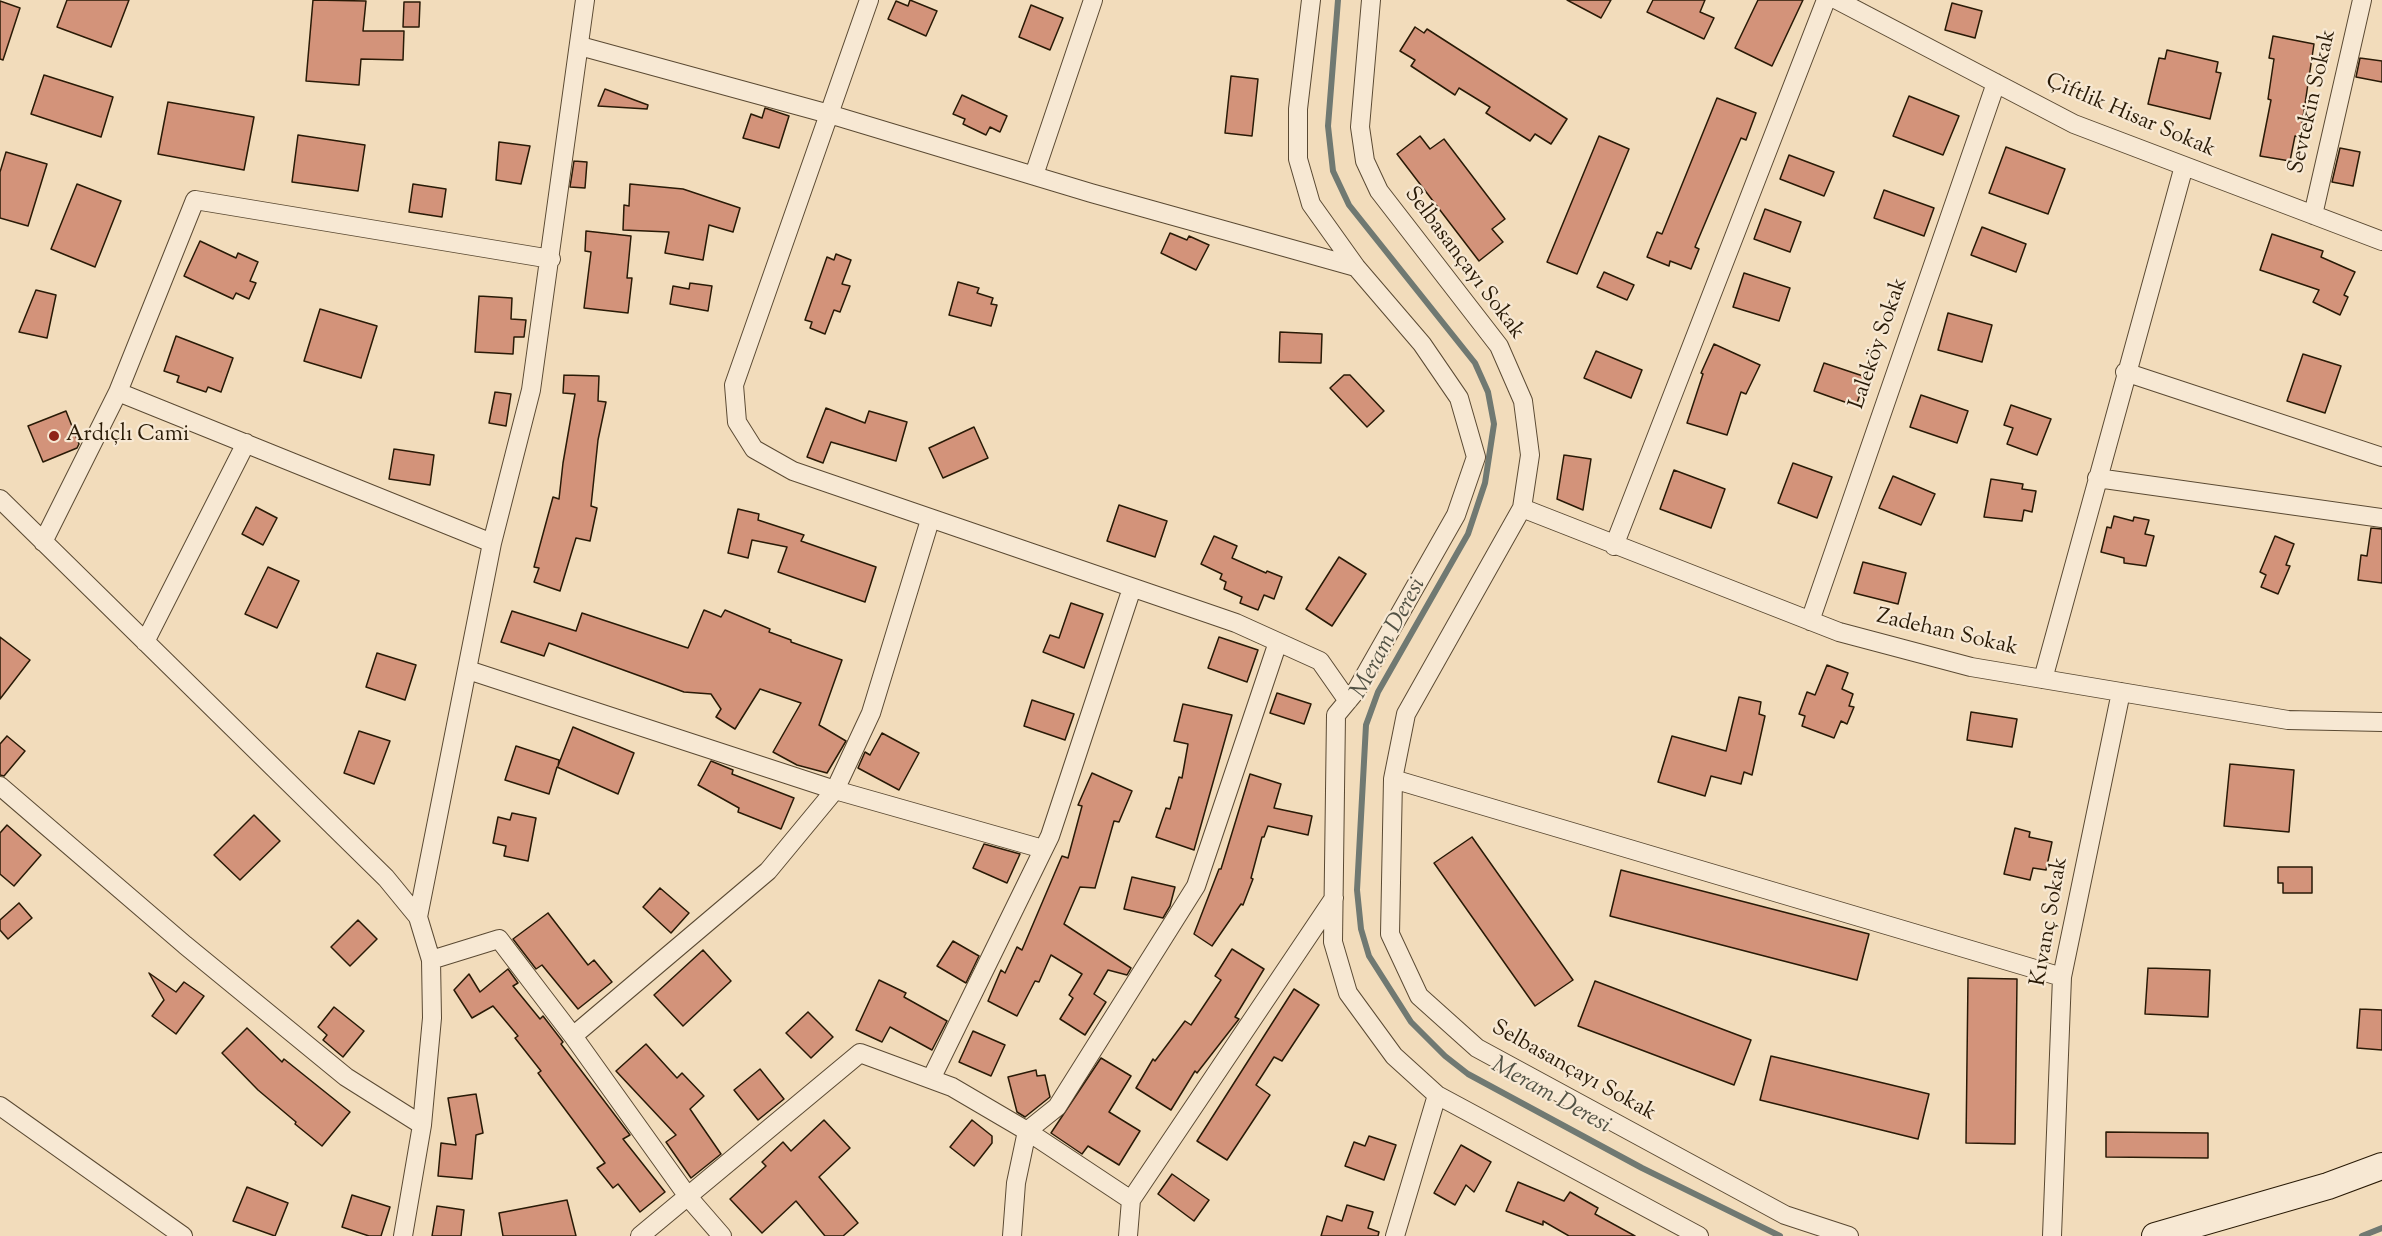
<!DOCTYPE html>
<meta charset="utf-8">
<style>
body{margin:0}
canvas{display:block;background:#f2dcbb}
</style>
<canvas width="2382" height="1236"></canvas>
<script>
const ctx = document.querySelector('canvas').getContext('2d');
ctx.lineJoin = 'round';
const shape = rows => new Path2D(rows.map(r => 'M' + r).join(''));
function trace(path, color, width, dash) { ctx.strokeStyle = color; ctx.lineWidth = width; ctx.lineCap = dash ? 'butt' : 'round'; ctx.setLineDash(dash || []); ctx.stroke(path); }
function paint(path, color) { ctx.fillStyle = color; ctx.fill(path, 'evenodd'); }
function write(font, color, halo, rows, align = 'center') {
  ctx.font = font + ' "Sorts Mill Goudy",serif'; ctx.lineWidth = 4.5; ctx.setLineDash([]); ctx.textBaseline = 'middle'; ctx.strokeStyle = halo; ctx.fillStyle = color; for (const [text, x, y, turn = 0] of rows) {
    ctx.save(); ctx.translate(x, y); ctx.rotate((+turn || 0) * Math.PI / 180); ctx.textAlign = isNaN(turn) ? turn : align; if (halo) ctx.strokeText(text, 0, 0); ctx.fillText(text, 0, 0); ctx.restore();
  }
}
const stream = shape([
 [1338,0,1328,126,1333,171,1349,205,1475,363,1488,392,1494,424,1485,483,1468,534,1378,692,1366,725,1357,890,1361,929,1369,956,1411,1022,1445,1056,1468,1074,1642,1168,1780,1236],
 [2362,1236,2382,1228]
]);
const building = shape([
 [67,0,129,0,111,47,57,27,67,0],
 [313,0,366,1,363,31,404,31,403,60,361,59,359,85,306,81,313,0],
 [910,0,937,11,926,36,888,19,896,1,908,6,910,0],
 [1567,0,1611,0,1601,18,1567,0],
 [1653,0,1705,0,1700,12,1714,18,1704,39,1647,12,1653,0],
 [1758,0,1803,0,1772,66,1735,48,1758,0],
 [0,1,20,8,3,60,0,59,0,1],
 [404,2,420,2,419,27,403,27,404,2],
 [1952,3,1982,11,1975,38,1945,30,1952,3],
 [1031,5,1063,18,1050,50,1019,37,1031,5],
 [1415,27,1424,33,1427,29,1567,119,1551,144,1535,134,1530,141,1486,113,1490,107,1459,88,1455,95,1411,66,1415,60,1400,51,1415,27],
 [2273,36,2314,44,2300,137,2295,136,2290,161,2260,156,2271,100,2268,99,2274,59,2269,58,2273,36],
 [2167,50,2218,62,2216,72,2221,73,2210,119,2148,104,2159,58,2165,59,2167,50],
 [2360,58,2382,61,2382,82,2356,77,2360,58],
 [44,75,113,97,101,137,31,114,44,75],
 [1231,76,1258,79,1252,136,1225,133,1231,76],
 [605,89,648,105,647,109,598,106,605,89],
 [962,95,1007,116,1000,132,990,127,986,135,963,124,965,119,953,114,962,95],
 [1909,96,1959,116,1943,155,1893,136,1909,96],
 [1717,98,1756,113,1746,140,1741,138,1695,247,1699,249,1691,269,1670,261,1669,266,1647,257,1657,232,1662,234,1717,98],
 [168,102,254,117,244,170,158,154,168,102],
 [765,108,789,116,779,148,743,138,751,114,762,118,765,108],
 [298,135,365,145,358,191,292,182,298,135],
 [1420,136,1430,149,1444,139,1505,219,1492,229,1503,242,1479,261,1397,154,1420,136],
 [1599,136,1629,149,1577,274,1547,262,1599,136],
 [499,142,530,146,521,184,496,180,499,142],
 [2006,147,2065,169,2048,214,1989,193,2006,147],
 [2340,148,2360,152,2353,186,2332,182,2340,148],
 [6,152,47,164,28,226,0,218,0,172,6,152],
 [1789,155,1834,172,1824,196,1780,179,1789,155],
 [574,161,587,162,585,188,570,187,574,161],
 [77,184,121,201,95,267,51,249,77,184],
 [413,184,446,189,442,217,409,212,413,184],
 [630,184,683,189,740,208,733,232,709,225,703,260,665,253,669,232,623,230,624,205,629,206,630,184],
 [1884,190,1934,208,1924,236,1874,218,1884,190],
 [1765,209,1801,222,1790,252,1754,239,1765,209],
 [1982,227,2026,244,2016,272,1971,255,1982,227],
 [586,231,631,236,627,278,632,278,628,313,584,308,591,252,585,251,586,231],
 [1170,233,1187,240,1189,236,1209,245,1196,270,1161,253,1170,233],
 [2272,234,2323,251,2321,257,2355,272,2344,295,2348,297,2340,315,2313,302,2319,290,2260,270,2272,234],
 [200,241,236,258,238,253,258,262,250,281,256,283,249,299,236,293,233,299,184,276,200,241],
 [836,254,851,260,842,284,850,286,840,312,834,310,825,334,810,328,812,322,805,320,827,257,834,260,836,254],
 [1604,272,1634,285,1627,300,1597,287,1604,272],
 [1744,273,1790,288,1779,321,1733,307,1744,273],
 [958,282,979,288,977,293,993,298,991,304,997,305,991,326,949,315,958,282],
 [690,283,712,286,708,311,670,304,673,286,689,289,690,283],
 [36,290,56,295,47,338,19,332,36,290],
 [479,296,512,298,511,319,526,320,524,337,514,337,513,354,475,352,479,296],
 [320,309,377,326,361,378,304,361,320,309],
 [1948,313,1992,325,1982,362,1938,350,1948,313],
 [1280,332,1322,334,1321,363,1279,362,1280,332],
 [176,336,233,358,221,392,208,387,206,392,177,382,179,376,164,371,176,336],
 [1714,344,1760,365,1746,394,1741,392,1727,435,1687,423,1703,374,1701,373,1714,344],
 [1596,351,1642,370,1631,398,1584,378,1596,351],
 [2303,354,2341,366,2325,413,2287,401,2303,354],
 [1824,363,1866,377,1856,406,1814,391,1824,363],
 [564,375,599,376,598,401,606,402,598,440,591,506,597,508,590,541,576,538,560,591,534,582,539,568,534,567,553,497,559,499,563,463,575,394,563,393,564,375],
 [1344,375,1350,375,1384,411,1367,427,1330,388,1344,375],
 [495,392,511,394,506,426,489,423,495,392],
 [1921,395,1968,411,1957,443,1910,427,1921,395],
 [2011,405,2051,419,2037,455,2007,444,2013,428,2004,425,2011,405],
 [826,408,865,423,869,411,907,422,896,461,831,442,823,463,807,457,826,408],
 [66,411,79,444,77,448,43,462,28,426,66,411],
 [974,427,988,458,943,478,929,448,974,427],
 [394,449,434,455,430,485,389,479,394,449],
 [1564,455,1591,459,1583,510,1557,499,1564,455],
 [1793,463,1832,477,1817,518,1778,503,1793,463],
 [1674,470,1725,489,1711,528,1660,509,1674,470],
 [1893,476,1935,494,1921,525,1879,508,1893,476],
 [1991,479,2023,484,2022,489,2036,491,2032,512,2024,510,2022,521,1984,517,1991,479],
 [1119,505,1167,521,1155,557,1107,541,1119,505],
 [256,507,277,518,263,545,242,534,256,507],
 [738,509,759,514,758,520,804,535,801,541,876,567,865,602,778,572,787,547,752,540,748,558,728,553,738,509],
 [2114,516,2133,521,2134,517,2149,520,2145,534,2154,536,2146,566,2124,563,2124,558,2101,552,2107,527,2111,528,2114,516],
 [2371,528,2382,529,2382,583,2358,580,2361,555,2367,556,2371,528],
 [1214,536,1237,546,1232,558,1266,573,1267,571,1282,577,1274,599,1264,595,1258,610,1240,603,1242,597,1224,589,1226,582,1220,579,1222,574,1201,564,1214,536],
 [2275,536,2294,544,2286,565,2290,566,2278,594,2261,587,2266,575,2260,572,2275,536],
 [1339,557,1366,574,1332,626,1306,609,1339,557],
 [1863,562,1906,573,1898,604,1854,593,1863,562],
 [268,567,299,581,277,628,245,614,268,567],
 [1071,603,1103,614,1084,668,1043,652,1050,635,1059,638,1071,603],
 [704,610,721,617,725,610,770,629,769,632,791,640,791,642,842,660,819,725,846,741,827,773,797,765,773,752,801,703,760,689,735,729,716,717,721,709,711,694,684,692,549,643,544,656,501,642,512,611,576,631,582,613,688,648,704,610],
 [0,637,30,660,0,699,0,637],
 [1219,637,1258,650,1247,682,1208,668,1219,637],
 [377,653,416,665,405,700,366,687,377,653],
 [1827,665,1848,673,1842,689,1853,694,1849,706,1854,707,1847,724,1841,721,1834,738,1802,726,1805,716,1799,714,1807,692,1815,695,1827,665],
 [1277,693,1311,704,1304,724,1270,713,1277,693],
 [1739,697,1761,702,1759,714,1765,716,1752,775,1744,772,1741,784,1711,776,1705,796,1658,782,1672,736,1726,751,1739,697],
 [1032,700,1074,714,1065,740,1024,726,1032,700],
 [1183,704,1232,715,1194,850,1156,837,1166,808,1170,809,1179,777,1182,778,1188,744,1174,741,1183,704],
 [1971,712,2017,719,2012,747,1967,740,1971,712],
 [573,727,634,753,618,794,557,767,549,794,505,780,516,746,559,760,558,766,573,727],
 [359,731,390,741,374,784,344,773,359,731],
 [882,733,919,753,899,790,858,768,865,752,870,755,882,733],
 [7,736,25,751,4,776,0,775,0,744,7,736],
 [711,761,733,770,732,774,794,798,781,829,738,812,739,808,698,785,711,761],
 [2230,764,2294,770,2289,832,2224,826,2230,764],
 [1092,773,1132,791,1119,822,1114,821,1095,888,1080,887,1064,924,1131,968,1127,975,1108,970,1094,994,1106,1002,1085,1035,1060,1019,1073,998,1069,995,1082,974,1051,955,1039,982,1035,981,1017,1016,988,1001,1001,970,1005,973,1017,947,1022,950,1062,856,1068,858,1082,806,1078,805,1092,773],
 [1250,774,1281,784,1274,808,1312,816,1308,835,1268,826,1264,837,1262,837,1251,878,1253,879,1243,905,1241,904,1212,946,1194,934,1219,869,1221,869,1250,774],
 [512,813,536,818,528,861,504,856,506,846,493,843,498,817,510,820,512,813],
 [254,815,280,841,240,880,214,855,254,815],
 [7,825,41,855,14,886,0,874,0,833,7,825],
 [2015,828,2030,832,2029,837,2052,842,2046,870,2033,868,2030,880,2004,874,2015,828],
 [1472,837,1573,980,1535,1006,1434,863,1472,837],
 [984,844,1020,854,1007,883,973,868,984,844],
 [2278,867,2312,867,2312,893,2283,893,2283,883,2278,883,2278,867],
 [1621,870,1869,934,1857,980,1610,916,1621,870],
 [1132,877,1175,887,1170,906,1163,918,1124,909,1132,877],
 [660,888,689,913,671,933,643,907,660,888],
 [19,903,32,918,8,939,0,930,0,920,19,903],
 [548,913,588,965,594,960,612,982,578,1009,542,965,536,969,513,939,548,913],
 [358,920,377,939,350,966,331,947,358,920],
 [953,941,979,956,966,983,937,966,953,941],
 [1232,949,1264,969,1235,1017,1239,1019,1197,1073,1195,1071,1171,1110,1136,1088,1153,1059,1155,1061,1185,1021,1191,1025,1221,980,1215,976,1232,949],
 [703,950,731,981,683,1026,654,995,703,950],
 [2148,968,2210,970,2208,1017,2145,1014,2148,968],
 [508,969,518,983,513,986,540,1019,543,1016,563,1042,561,1044,630,1135,623,1139,665,1192,640,1212,618,1184,613,1188,597,1168,605,1163,538,1073,541,1071,515,1038,518,1036,493,1006,472,1018,454,990,469,974,480,992,508,969],
 [149,973,176,992,184,982,204,996,176,1034,152,1016,164,1000,149,973],
 [1968,978,2017,979,2015,1144,1966,1143,1968,978],
 [879,980,906,993,904,997,947,1021,932,1050,890,1027,882,1042,856,1030,879,980],
 [1595,981,1751,1040,1734,1085,1578,1026,1595,981],
 [1294,989,1319,1005,1282,1061,1274,1057,1256,1085,1270,1095,1227,1160,1197,1141,1294,989],
 [334,1007,364,1031,343,1057,323,1040,327,1035,318,1027,334,1007],
 [2360,1009,2382,1010,2382,1050,2357,1048,2360,1009],
 [808,1012,833,1037,811,1058,786,1033,808,1012],
 [247,1028,282,1062,284,1059,350,1112,322,1146,295,1124,296,1122,258,1090,222,1053,247,1028],
 [973,1031,1005,1045,991,1076,959,1062,973,1031],
 [646,1044,677,1078,682,1073,704,1096,690,1109,721,1154,691,1178,666,1142,676,1135,616,1071,646,1044],
 [1771,1056,1929,1094,1918,1139,1760,1100,1771,1056],
 [1101,1058,1131,1076,1109,1112,1140,1131,1119,1165,1088,1146,1082,1154,1051,1133,1101,1058],
 [760,1069,784,1099,758,1120,734,1090,760,1069],
 [1036,1070,1037,1076,1045,1075,1050,1097,1025,1117,1017,1112,1008,1077,1036,1070],
 [476,1094,483,1133,476,1135,472,1179,438,1176,441,1143,456,1145,448,1098,476,1094],
 [824,1120,850,1148,819,1177,858,1223,843,1236,825,1236,796,1201,762,1233,730,1199,766,1166,762,1162,783,1142,791,1151,824,1120],
 [972,1120,992,1136,992,1143,974,1166,950,1147,972,1120],
 [2106,1132,2208,1133,2208,1158,2106,1157,2106,1132],
 [1369,1136,1396,1145,1384,1180,1345,1166,1354,1142,1365,1146,1369,1136],
 [1461,1145,1491,1162,1474,1192,1466,1185,1455,1205,1434,1193,1461,1145],
 [1172,1174,1209,1200,1194,1221,1158,1194,1172,1174],
 [1518,1182,1564,1201,1570,1192,1598,1208,1595,1214,1635,1236,1569,1236,1543,1221,1543,1225,1506,1211,1518,1182],
 [247,1187,288,1203,275,1236,233,1221,247,1187],
 [352,1195,390,1207,381,1236,369,1236,342,1227,352,1195],
 [567,1200,576,1236,503,1236,499,1213,567,1200],
 [1347,1205,1373,1212,1368,1228,1379,1232,1378,1236,1321,1236,1327,1216,1342,1221,1347,1205],
 [437,1206,464,1210,461,1236,432,1236,437,1206]
]);
const street = shape([
 [869,0,734,385,737,422,754,449,793,471,1236,623,1320,661,1348,701],
 [1311,0,1298,109,1298,159,1311,204,1356,267,1422,344,1459,398,1476,457,1456,515,1356,691,1336,715,1333,942,1348,993,1394,1056,1437,1095,1699,1236],
 [1371,0,1360,127,1365,161,1379,191,1499,346,1523,401,1530,455,1522,508,1406,714,1393,779,1390,934,1419,996,1477,1048,1785,1215,1849,1236],
 [1837,0,2074,124,2382,241],
 [580,46,829,114,1091,193,1356,267],
 [1034,175,1093,0],
 [2313,215,2362,0],
 [2125,372,2382,457],
 [118,392,492,543],
 [2097,478,2382,518],
 [0,499,386,878,418,917,431,960,432,1018,422,1125,403,1236],
 [1522,508,1839,632,1971,667,2288,720,2382,722],
 [43,542,118,392,195,200,551,259],
 [1614,546,1826,0],
 [1810,621,1996,83],
 [145,642,246,443],
 [468,670,835,790,1043,849],
 [2043,679,2184,166],
 [1393,779,2062,977],
 [0,786,185,945,346,1077,422,1125],
 [418,917,492,543,531,390,585,0],
 [431,960,499,939,573,1036,689,1198,722,1236],
 [573,1036,768,871,835,790,871,713,930,520],
 [931,1079,1050,836,1132,588],
 [0,1106,183,1236],
 [640,1236,860,1053,952,1087,1027,1131,1131,1200],
 [1012,1236,1016,1183,1027,1131,1057,1107,1196,886,1278,642],
 [1128,1236,1131,1200,1334,898],
 [1395,1236,1437,1095],
 [2052,1236,2062,977,2121,692]
]);
const secondary = shape([
 [2155,1236,2328,1186,2382,1166]
]);
const markers = [
 [54,436,6,"#8f2418"]
];
const streetNames = [
 ["Sevtekin Sokak",2314,102,-77],
 ["Çiftlik Hisar Sokak",2130,117,23],
 ["Selbasançayı Sokak",1463,264,53],
 ["Laleköy Sokak",1880,344,-71],
 ["Zadehan Sokak",1947,634,13],
 ["Kıvanç Sokak",2051,922,-80],
 ["Selbasançayı Sokak",1573,1072,29]
];
const poiNames = [
 ["Ardıçlı Cami",66,436]
];
const waterNames = [
 ["Meram Deresi",1390,639,-62],
 ["Meram Deresi",1550,1097,29]
];
trace(stream, '#707972', 6);
paint(building, '#d3937a');
trace(building, '#291a06', 1.5);
trace(street, '#5b4a33', 20);
trace(secondary, '#291a06', 28);
trace(street, '#f7e8d3', 18);
trace(secondary, '#f7e8d3', 26);
for (const [x, y, r, color] of markers) { const dot = new Path2D(); dot.arc(x, y, r, 0, 2 * Math.PI); ctx.fillStyle = color; ctx.fill(dot); trace(dot, '#f7e8d3', 2); }
write('22px', '#291a06', '#f7e8d3', streetNames);
write('22px', '#291a06', '#f7e8d3', poiNames, 'left');
write('italic 24px', '#525245', '#f7e8d3', waterNames);
</script>
